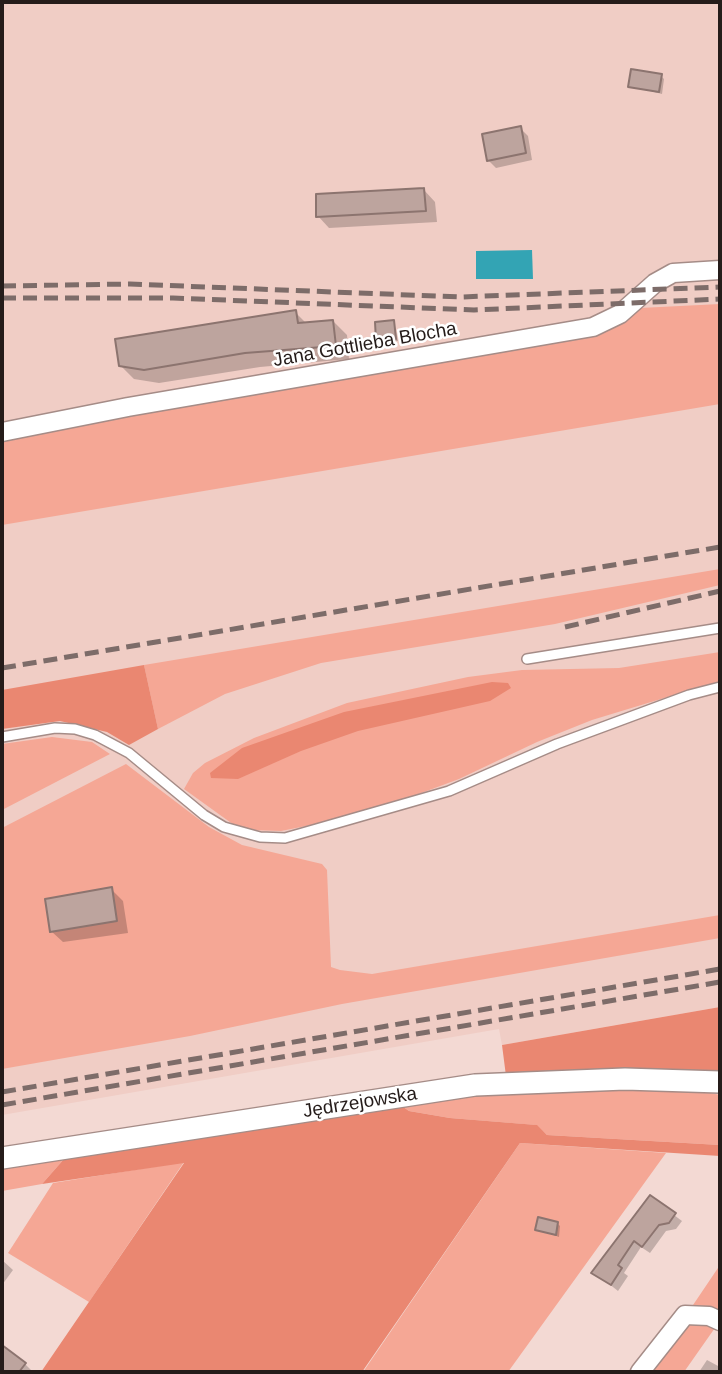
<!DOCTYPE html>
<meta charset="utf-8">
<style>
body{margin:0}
#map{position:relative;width:722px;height:1374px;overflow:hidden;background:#f3d9d3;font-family:Arial,sans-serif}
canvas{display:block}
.frame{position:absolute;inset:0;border:4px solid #251c1a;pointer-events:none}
</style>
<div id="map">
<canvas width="722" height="1374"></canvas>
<div class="frame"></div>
</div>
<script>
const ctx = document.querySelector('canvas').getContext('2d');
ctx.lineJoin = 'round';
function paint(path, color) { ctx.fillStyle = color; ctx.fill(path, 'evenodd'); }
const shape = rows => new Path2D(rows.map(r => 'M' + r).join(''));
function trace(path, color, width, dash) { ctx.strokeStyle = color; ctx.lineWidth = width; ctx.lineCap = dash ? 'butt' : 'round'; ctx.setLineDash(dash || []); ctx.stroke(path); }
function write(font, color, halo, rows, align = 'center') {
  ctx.font = font + ' Arial,sans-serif'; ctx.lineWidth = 5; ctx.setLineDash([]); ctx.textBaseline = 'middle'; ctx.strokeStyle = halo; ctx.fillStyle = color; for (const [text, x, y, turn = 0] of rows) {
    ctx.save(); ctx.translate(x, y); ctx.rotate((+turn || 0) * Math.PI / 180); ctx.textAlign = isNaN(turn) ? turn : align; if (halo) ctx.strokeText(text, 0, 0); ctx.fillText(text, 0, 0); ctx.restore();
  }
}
const built = shape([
 [2,2,720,2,720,1007,502,1045,499,1029,2,1115]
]);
const green = shape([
 [720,304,720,404,2,525,2,436,618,323,640,308],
 [720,569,720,585,555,624,321,663,225,694,158,729,144,665],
 [720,652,720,681,592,720,537,742,459,779,397,802,316,824,281,831,251,830,234,825,184,789,193,773,205,763,254,738,347,703,468,677,522,670,619,668],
 [52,737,92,742,110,754,2,810,2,744],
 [126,764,209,827,242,845,322,864,327,870,331,967,340,970,372,974,720,915,720,938,342,1004,190,1036,2,1069,2,828],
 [683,1087,720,1095,720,1145,547,1135,536,1125,450,1118,409,1111,399,1104,469,1094],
 [520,1143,666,1153,508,1372,363,1372],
 [64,1159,42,1184,2,1191,2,1168],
 [184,1162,89,1302,8,1253,53,1183],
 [720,1265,720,1314,691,1308],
 [684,1323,717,1325,684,1372,646,1372]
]);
const forest = shape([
 [144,665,158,729,129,745,107,732,60,721,2,729,2,690],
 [492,682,508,683,511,688,490,701,358,731,301,751,238,779,211,778,210,773,242,748,344,712],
 [720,1007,720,1072,506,1076,502,1045],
 [399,1104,409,1111,450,1118,537,1125,547,1135,720,1145,720,1156,520,1143,362,1372,41,1372,184,1163,42,1184,64,1159]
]);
const water = shape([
 [532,250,533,279,476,279,476,251]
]);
const shadow = shape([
 [661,76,664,79,662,94,630,86],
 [520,128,528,136,532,160,496,168,488,160],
 [424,190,435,202,437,222,329,228,318,216],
 [295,312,307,324,333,321,347,335,349,359,260,367,159,383,134,379,120,365],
 [394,322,398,341,381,343,378,340],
 [111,889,123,901,128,933,63,942,51,931],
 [650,1197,682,1221,676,1229,666,1231,650,1253,641,1247,624,1273,628,1276,618,1291,594,1272],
 [557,1223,560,1226,559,1237,537,1229],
 [2,1260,13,1270,2,1285],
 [2,1347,25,1364,33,1372,2,1372],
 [707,1360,720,1367,720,1372,699,1372]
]);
const building = shape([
 [631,69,662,74,659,92,628,87,631,69],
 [521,126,526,153,487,161,482,134,521,126],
 [424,188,426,211,316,217,316,194,424,188],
 [296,310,298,323,333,320,336,346,245,353,144,370,119,366,115,339,296,310],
 [394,320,396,339,376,341,375,322,394,320],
 [112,887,117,921,50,932,45,899,112,887],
 [650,1195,676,1213,669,1223,659,1225,642,1247,634,1241,618,1265,622,1268,611,1285,591,1273,650,1195],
 [538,1217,558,1222,556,1235,535,1230,538,1217],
 [2,1345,26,1363,19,1372,2,1372,2,1345]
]);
const service = shape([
 [527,659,720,628],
 [2,737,55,728,75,729,95,735,129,753,204,815,224,827,260,837,285,838,449,791,557,744,689,695,720,687]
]);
const minor = shape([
 [2,432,128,407,593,327,620,314,655,283,673,273,720,270],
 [640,1372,685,1315,709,1316,720,1321]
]);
const tertiary = shape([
 [2,1158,475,1085,625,1079,720,1082]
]);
const rail = shape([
 [2,286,130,284,461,297,720,287],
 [2,298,173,298,474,310,720,299],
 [565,627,720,591],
 [2,668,720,547],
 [2,1092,720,969],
 [2,1105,720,982]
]);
const streetNames = [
 ["Jana Gottlieba Blocha",365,345,-10],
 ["Jędrzejowska",360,1103,-9]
];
paint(built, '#f0cdc5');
paint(green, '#f5a795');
paint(forest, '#ea8771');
paint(water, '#33a4b4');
paint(shadow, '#0003');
paint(building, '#bda49e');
trace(building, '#8c746f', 2);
trace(service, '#a58c87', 12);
trace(minor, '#a58c87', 21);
trace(tertiary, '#a58c87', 24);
trace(service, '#fff', 9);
trace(minor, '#fff', 18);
trace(tertiary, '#fff', 21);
trace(rail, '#7d6c69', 5, [14, 7]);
write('19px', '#251c1a', '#fff', streetNames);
</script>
